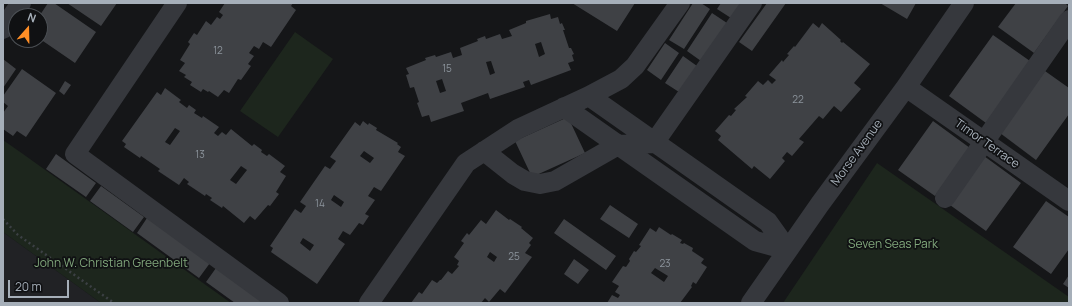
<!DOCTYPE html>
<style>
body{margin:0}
#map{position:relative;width:1072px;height:306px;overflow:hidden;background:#151618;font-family:Manrope,sans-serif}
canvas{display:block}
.frame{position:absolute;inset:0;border:4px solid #a6afb9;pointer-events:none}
.north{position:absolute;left:8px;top:8px;width:40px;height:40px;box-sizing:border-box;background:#101113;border:1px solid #4c5055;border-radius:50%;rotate:20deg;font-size:11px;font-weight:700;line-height:16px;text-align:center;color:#a6afb9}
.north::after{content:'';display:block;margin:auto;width:14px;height:18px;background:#ff8e26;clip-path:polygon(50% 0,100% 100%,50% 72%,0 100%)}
.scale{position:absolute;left:8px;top:280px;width:61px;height:18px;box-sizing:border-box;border:2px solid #a6afb9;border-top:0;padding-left:5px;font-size:12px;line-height:14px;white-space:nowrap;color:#a6afb9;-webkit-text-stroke:3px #101113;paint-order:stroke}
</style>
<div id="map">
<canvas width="1072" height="306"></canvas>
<div class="frame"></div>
<div class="north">N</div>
<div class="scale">20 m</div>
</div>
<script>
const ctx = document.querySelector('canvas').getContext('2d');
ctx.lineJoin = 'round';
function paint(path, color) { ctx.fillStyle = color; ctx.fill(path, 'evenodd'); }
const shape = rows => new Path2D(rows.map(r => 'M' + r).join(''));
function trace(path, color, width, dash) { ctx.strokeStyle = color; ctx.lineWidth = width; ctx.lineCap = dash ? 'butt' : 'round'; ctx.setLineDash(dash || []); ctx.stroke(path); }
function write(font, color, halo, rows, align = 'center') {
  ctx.font = font + ' Manrope,sans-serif'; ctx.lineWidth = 3.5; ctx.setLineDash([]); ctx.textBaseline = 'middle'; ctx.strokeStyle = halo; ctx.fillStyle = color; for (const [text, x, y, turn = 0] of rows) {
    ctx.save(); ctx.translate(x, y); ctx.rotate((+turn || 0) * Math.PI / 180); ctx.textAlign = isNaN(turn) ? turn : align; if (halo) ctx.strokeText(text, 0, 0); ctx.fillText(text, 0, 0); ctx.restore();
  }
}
const built = shape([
 [3,232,101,303,3,303]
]);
const green = shape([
 [295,32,333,59,278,137,240,111],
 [3,140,23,154,231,303,101,303,3,232],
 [877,163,1069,297,1069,303,783,303]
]);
const building = shape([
 [48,3,54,3,96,32,75,63,40,39,40,15],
 [67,3,117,3,101,26],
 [225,3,293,3,291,6,296,10,271,47,263,42,259,49,254,46,249,53,254,56,248,64,251,66,241,80,238,79,229,93,224,90,218,97,209,91,208,92,203,89,201,92,190,85,192,82,184,77,186,75,179,71,185,63,180,60,190,44,188,42,194,33,197,35,206,21,211,25,217,17,220,19,223,15,219,12],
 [572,3,635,3,617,31],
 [693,3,701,3,710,9,684,49,669,40],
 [721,3,741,3,731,18,717,9],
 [767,3,786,3,752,51,739,42],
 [880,3,916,3,907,19],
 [1016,3,1065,3,1068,6,1034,53,998,27],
 [712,13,727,23,701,61,687,51],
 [550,14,551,19,558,17,560,24,562,23,565,30,563,30,569,48,571,48,574,54,572,55,574,61,568,63,571,70,531,85,529,80,523,82,525,87,490,99,488,93,461,103,464,111,431,122,429,115,422,117,417,103,419,102,414,87,410,88,406,75,409,74,406,68,426,60,425,58,435,55,436,57,451,52,453,58,462,55,460,48,478,41,477,39,485,36,486,39,500,34,502,39,512,36,509,30,526,23,526,21],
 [541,42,545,54,539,57,535,44],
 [491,61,495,73,490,75,486,62],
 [442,79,446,91,440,93,436,81],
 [813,23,819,28,822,23,841,40,840,41,842,43,843,42,870,64,854,83,861,89,841,112,834,106,823,119,819,116,799,139,804,142,792,156,787,152,782,158,785,161,770,179,754,166,752,169,718,140,721,136,715,131,729,115,731,116,736,110,734,109,747,97,745,96,758,81,763,85,768,80,772,84,776,80,769,75,782,60,783,62,789,55,787,54,794,46,795,47],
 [993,35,1030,61,986,123,949,96],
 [665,43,679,53,661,80,647,70],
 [683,56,697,66,679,92,665,83],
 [3,59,16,69,3,88],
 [22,69,56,93,26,137,17,131,13,136,3,129,3,113,8,106,3,102,3,96],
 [1045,71,1069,88,1069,114,1036,160,1000,133],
 [65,81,71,85,64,95,59,91],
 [165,88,181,100,179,102,187,108,189,105,196,110,194,113,202,118,203,116,219,127,214,133,218,136,222,132,226,135,231,129,252,146,254,144,262,150,261,152,267,156,269,154,285,166,280,172,286,176,276,192,279,194,270,206,268,205,255,220,250,216,244,223,223,206,222,208,210,200,212,198,206,194,205,196,187,184,189,182,184,178,179,185,158,171,160,169,141,156,140,158,124,147,126,144,122,141,157,92,161,95],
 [175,128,180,131,170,145,165,142],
 [241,166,247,170,236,184,230,180],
 [568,117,585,153,532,177,515,141],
 [363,121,368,125,369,123,377,128,376,130,398,143,397,144,401,147,398,152,405,156,381,191,374,187,368,196,375,200,365,214,369,216,363,225,359,223,350,235,343,231,338,239,345,244,317,284,271,252,273,248,270,246,295,209,301,213,306,206,300,202,325,166,330,169,336,161,330,157,355,122,360,126],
 [364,151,374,158,370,163,360,156],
 [334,195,344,202,341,207,331,200],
 [303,238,314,245,310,251,300,243],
 [933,121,970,148,935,196,898,170],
 [56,154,96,183,86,197,46,169],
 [984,156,1021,183,986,231,950,205],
 [101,186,144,217,133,232,90,201],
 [1046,201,1069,217,1069,249,1051,274,1013,247],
 [610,205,638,224,629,238,600,219],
 [496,210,509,220,510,219,522,227,521,228,533,238,529,243,531,245,525,253,532,257,505,293,500,289,489,302,485,298,481,303,411,303,419,292,422,294,432,280,437,283,440,280,441,280,448,271,452,274,459,266,457,265,459,261,454,257,464,243,461,241,467,233,469,235,481,220,486,224],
 [490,252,497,257,494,262,487,257],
 [147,218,210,263,199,278,137,233],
 [564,219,616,256,606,270,554,233],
 [659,227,671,235,672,234,682,240,680,243,683,244,684,243,693,248,692,251,704,259,701,263,707,267,696,284,693,282,691,286,692,287,680,303,607,303,612,295,618,298,620,295,615,292,619,286,612,282,623,266,626,267,630,261,629,259,634,251,636,252,641,246,639,245,650,228,656,232],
 [655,268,668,276,664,282,651,273],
 [574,259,589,270,578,284,564,274],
 [216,268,264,303,235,303,206,282],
 [1069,275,1069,288,1063,284]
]);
const path = shape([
 [3,219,18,235,114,303]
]);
const minor = shape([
 [177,3,75,154,279,303],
 [3,29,21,3],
 [906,87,1069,201],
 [589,96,768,222,788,250],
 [564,107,755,241,788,250],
 [484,151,513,174,525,181,540,184,555,181,618,145,654,143,752,3],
 [945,198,1069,20],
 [369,303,466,163,518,129,589,96,621,79,635,66,680,3],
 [751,303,820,204,906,87,964,3]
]);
const numberNames = [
 ["12",218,51],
 ["15",447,69],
 ["22",798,100],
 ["13",200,155],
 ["14",320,204],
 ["25",514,257],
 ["23",665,264]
];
const streetNames = [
 ["Timor Terrace",987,144,35],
 ["Morse Avenue",857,153,-54]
];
const parkNames = [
 ["Seven Seas Park",893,245],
 ["John W. Christian Greenbelt",111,264]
];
paint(built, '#212225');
paint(green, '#1d261d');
paint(building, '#3f4145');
trace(path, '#3c4044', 2.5, [2, 3]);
trace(minor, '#36383d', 20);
write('10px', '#8c949c', null, numberNames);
write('12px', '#a6afb9', '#101113', streetNames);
write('12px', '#80a67b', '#101113', parkNames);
</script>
